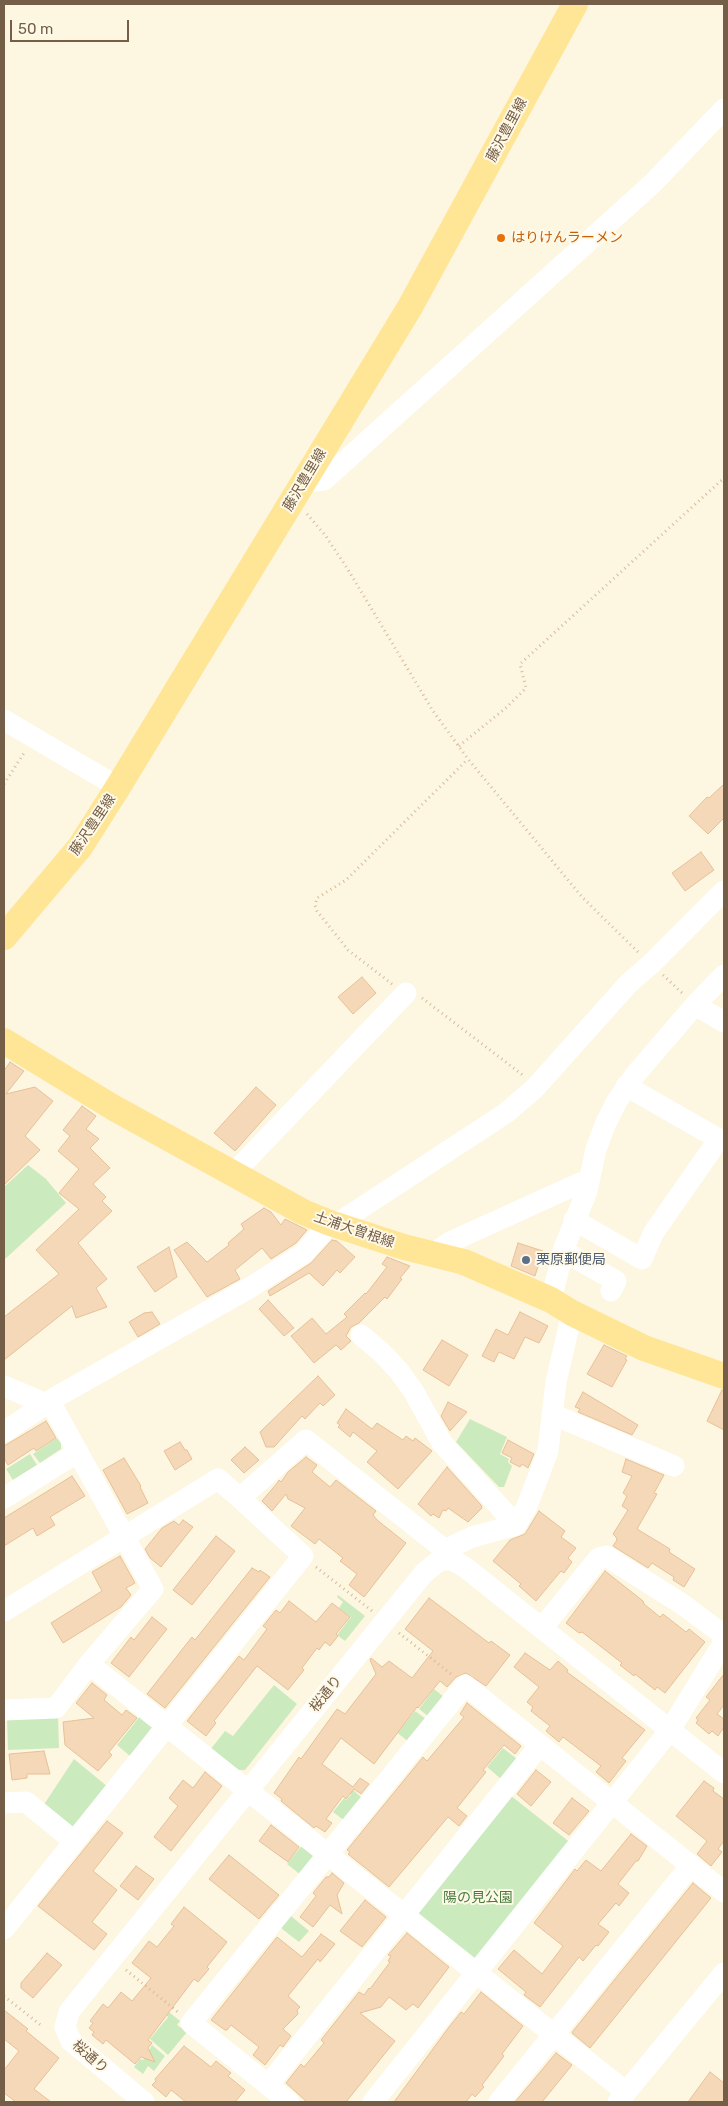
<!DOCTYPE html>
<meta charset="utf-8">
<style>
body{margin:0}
#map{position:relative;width:728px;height:2106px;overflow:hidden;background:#fdf6e1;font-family:Rubik,sans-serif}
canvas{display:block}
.frame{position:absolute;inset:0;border:5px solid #755e47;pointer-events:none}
.scale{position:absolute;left:10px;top:20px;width:119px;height:22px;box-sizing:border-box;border:2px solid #755e47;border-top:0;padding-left:6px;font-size:15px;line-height:18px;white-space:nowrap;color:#755e47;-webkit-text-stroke:4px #fff9e8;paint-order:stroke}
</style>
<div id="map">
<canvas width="728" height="2106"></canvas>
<div class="frame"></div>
<div class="scale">50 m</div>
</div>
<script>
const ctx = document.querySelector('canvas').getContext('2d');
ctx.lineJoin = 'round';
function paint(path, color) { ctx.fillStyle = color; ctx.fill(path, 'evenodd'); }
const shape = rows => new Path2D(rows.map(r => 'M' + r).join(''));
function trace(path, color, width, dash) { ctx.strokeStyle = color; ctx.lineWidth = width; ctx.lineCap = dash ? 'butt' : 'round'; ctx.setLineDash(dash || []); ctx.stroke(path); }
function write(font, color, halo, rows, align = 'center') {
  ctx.font = font + ' Rubik,"Noto Sans JP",sans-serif'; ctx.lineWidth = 4; ctx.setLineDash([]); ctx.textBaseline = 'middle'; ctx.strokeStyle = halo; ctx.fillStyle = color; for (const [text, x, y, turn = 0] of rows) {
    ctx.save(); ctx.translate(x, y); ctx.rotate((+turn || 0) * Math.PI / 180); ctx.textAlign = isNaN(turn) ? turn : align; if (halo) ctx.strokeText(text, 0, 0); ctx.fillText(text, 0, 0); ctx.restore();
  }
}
const green = shape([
 [28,1165,46,1179,66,1203,4,1260,4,1187],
 [470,1419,507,1437,500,1454,509,1459,508,1462,512,1466,504,1487,499,1487,456,1442],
 [57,1438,61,1443,61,1449,40,1463,33,1454],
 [30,1454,37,1465,13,1480,6,1469],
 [338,1595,365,1616,345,1641,337,1635,351,1617,339,1608,343,1602,337,1597],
 [274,1685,297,1704,245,1770,236,1770,210,1750,225,1731,233,1736],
 [434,1689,444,1697,428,1716,419,1709],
 [415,1711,426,1719,409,1742,395,1731,400,1730],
 [58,1716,59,1748,8,1750,7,1717],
 [140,1716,153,1726,130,1756,117,1745],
 [503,1748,517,1759,501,1779,487,1767],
 [74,1759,108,1787,78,1826,70,1828,43,1806],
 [352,1789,362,1798,345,1821,333,1812,344,1798,346,1800,351,1795,349,1792],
 [510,1795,572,1844,477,1964,419,1916,417,1910],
 [303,1844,314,1852,315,1858,301,1875,287,1864],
 [291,1916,309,1931,299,1942,281,1928],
 [169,2012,180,2021,177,2025,187,2032,168,2055,150,2039,168,2017,166,2015],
 [152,2045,165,2056,154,2071,148,2066,143,2074,134,2067,140,2059,143,2060]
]);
const building = shape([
 [724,784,724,818,708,834,689,816,707,797,709,798,724,784],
 [701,852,714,870,685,891,672,873,701,852],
 [362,977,376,993,353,1014,338,997,362,977],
 [10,1062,24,1071,6,1094,35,1087,53,1101,25,1136,40,1150,4,1185,4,1071,10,1062],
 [256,1087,276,1105,235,1151,214,1133,256,1087],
 [82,1106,96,1116,86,1129,99,1139,90,1148,110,1168,93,1184,106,1197,102,1201,112,1211,78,1243,107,1279,96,1288,107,1307,76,1318,72,1306,4,1360,4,1317,59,1274,36,1250,79,1209,59,1193,79,1169,58,1151,70,1136,63,1130,82,1106],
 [264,1208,271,1212,281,1225,285,1219,307,1230,296,1243,271,1259,262,1248,235,1270,240,1279,207,1297,174,1250,187,1242,207,1262,229,1245,228,1243,244,1229,241,1224,264,1208],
 [332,1240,337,1241,355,1257,340,1273,337,1270,323,1286,309,1273,270,1296,268,1291,311,1263,332,1240],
 [518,1243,543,1251,535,1276,511,1266,518,1243],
 [169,1247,177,1277,155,1292,137,1267,169,1247],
 [387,1257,410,1266,400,1278,402,1279,387,1299,385,1297,359,1323,351,1327,346,1336,351,1341,341,1350,336,1345,314,1363,291,1336,312,1318,326,1334,347,1317,344,1314,365,1293,366,1294,387,1267,382,1264,387,1257],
 [268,1300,294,1328,284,1336,259,1309,268,1300],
 [152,1312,160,1324,138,1337,129,1322,144,1313,152,1312],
 [520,1312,548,1326,539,1343,525,1337,514,1359,499,1352,494,1362,482,1356,496,1329,508,1335,520,1312],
 [442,1340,468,1355,449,1386,423,1370,442,1340],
 [604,1345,627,1356,625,1359,627,1360,612,1387,587,1374,604,1345],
 [318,1376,335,1395,323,1406,320,1403,305,1419,302,1416,274,1447,266,1447,260,1432,318,1376],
 [722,1390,724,1391,724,1430,707,1421,722,1390],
 [583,1392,638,1425,632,1435,578,1412,580,1409,575,1407,583,1392],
 [448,1402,467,1412,450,1431,441,1416,448,1402],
 [346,1409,372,1429,377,1423,403,1440,406,1436,413,1441,415,1438,432,1451,398,1489,367,1462,377,1451,353,1432,350,1437,338,1427,340,1425,337,1423,346,1409],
 [46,1421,56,1438,36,1451,34,1448,8,1465,4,1458,4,1446,46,1421],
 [508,1440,534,1454,528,1468,522,1464,520,1467,510,1462,512,1458,502,1453,508,1440],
 [180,1442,185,1450,187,1450,192,1459,175,1470,164,1451,180,1442],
 [245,1447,259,1460,244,1473,231,1460,245,1447],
 [306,1457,317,1465,312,1472,330,1487,336,1480,376,1511,373,1515,377,1520,406,1543,364,1597,349,1585,357,1574,340,1561,343,1558,319,1539,315,1544,291,1526,305,1508,288,1499,286,1494,272,1511,262,1501,278,1482,279,1480,281,1482,288,1472,306,1457],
 [124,1458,141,1486,140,1487,148,1503,127,1514,103,1470,124,1458],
 [626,1459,664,1475,654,1493,657,1494,637,1529,670,1549,669,1552,695,1569,684,1587,673,1580,674,1577,652,1563,648,1568,613,1546,617,1540,616,1537,613,1534,628,1510,622,1506,627,1496,623,1493,632,1476,622,1472,626,1459],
 [447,1467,481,1505,482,1508,468,1522,448,1508,446,1511,443,1510,439,1518,433,1514,431,1516,418,1504,447,1467],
 [72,1476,85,1496,50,1517,55,1525,37,1536,33,1528,4,1546,4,1518,72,1476],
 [539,1511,565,1531,561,1537,576,1548,568,1558,572,1562,564,1573,561,1571,536,1601,519,1586,521,1584,493,1561,510,1540,525,1534,539,1511],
 [183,1520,193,1527,161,1567,150,1558,145,1549,162,1528,174,1521,179,1525,183,1520],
 [216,1536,235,1551,192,1605,173,1590,216,1536],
 [120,1556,135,1583,126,1588,131,1595,121,1607,63,1643,51,1623,102,1591,92,1572,120,1556],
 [252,1568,259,1572,260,1570,270,1577,165,1708,147,1694,192,1637,195,1640,252,1568],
 [605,1571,643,1601,644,1604,660,1617,663,1614,686,1632,689,1629,705,1642,665,1693,657,1687,655,1690,635,1674,634,1676,620,1665,622,1663,582,1632,579,1633,566,1623,605,1571],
 [429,1598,489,1643,491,1641,510,1655,486,1686,466,1673,456,1677,447,1687,440,1681,418,1708,417,1707,374,1764,341,1738,322,1764,353,1787,360,1778,369,1784,361,1794,354,1789,346,1799,343,1796,326,1819,332,1823,325,1832,316,1826,314,1828,281,1801,282,1799,274,1793,299,1757,301,1759,337,1709,345,1714,376,1674,370,1660,371,1658,382,1667,389,1661,412,1678,433,1651,405,1629,429,1598],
 [289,1601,316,1622,332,1603,350,1617,336,1634,338,1636,330,1646,325,1642,319,1650,317,1648,302,1668,304,1670,288,1690,257,1666,214,1721,216,1723,206,1736,187,1721,239,1656,244,1660,267,1629,263,1626,276,1610,280,1613,289,1601],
 [152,1617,167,1629,129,1677,111,1663,131,1637,134,1640,152,1617],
 [525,1653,550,1670,558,1661,568,1670,567,1672,645,1730,622,1758,626,1761,609,1783,596,1772,601,1766,563,1737,559,1742,546,1731,550,1726,531,1711,533,1707,527,1702,539,1687,514,1667,525,1653],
 [724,1674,724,1705,717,1714,724,1719,724,1727,718,1736,712,1731,709,1734,696,1723,698,1720,696,1718,710,1700,706,1697,724,1674],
 [92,1683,107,1695,104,1700,122,1715,126,1710,137,1718,109,1752,112,1755,98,1771,65,1745,63,1722,94,1718,76,1703,92,1683],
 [467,1703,521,1746,515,1754,504,1745,483,1770,486,1772,457,1808,467,1816,459,1826,448,1817,389,1887,348,1854,350,1852,347,1850,423,1757,427,1761,464,1717,460,1714,467,1703],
 [44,1751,50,1774,27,1774,27,1778,12,1780,9,1754,44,1751],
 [536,1770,551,1782,531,1806,517,1794,536,1770],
 [205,1772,222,1786,171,1851,154,1837,178,1806,169,1798,183,1780,193,1788,205,1772],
 [704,1781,714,1788,713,1791,724,1799,724,1841,718,1849,722,1852,711,1866,697,1854,707,1841,676,1816,704,1781],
 [572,1798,589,1811,569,1835,553,1823,572,1798],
 [107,1821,123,1833,93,1871,117,1890,92,1922,107,1934,94,1950,38,1906,107,1821],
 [271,1825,299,1847,288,1862,259,1841,271,1825],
 [631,1834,647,1846,638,1861,636,1861,618,1884,629,1893,619,1906,616,1903,598,1924,609,1932,598,1946,596,1945,583,1961,579,1957,540,2007,524,1995,526,1992,498,1969,514,1950,542,1974,563,1946,534,1923,575,1869,577,1871,586,1860,601,1871,631,1834],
 [229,1855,279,1895,259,1919,209,1879,229,1855],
 [136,1866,154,1879,138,1900,120,1886,136,1866],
 [332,1873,344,1883,337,1895,342,1914,330,1905,313,1927,300,1917,316,1896,313,1893,326,1877,329,1877,332,1873],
 [693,1883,711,1898,590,2048,572,2033,573,2031,693,1883],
 [365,1900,386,1917,362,1947,340,1931,365,1900],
 [184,1907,227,1942,207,1967,209,1969,198,1982,194,1979,148,2040,152,2043,148,2048,155,2062,141,2057,135,2064,106,2040,103,2044,92,2035,94,2032,89,2028,93,2023,90,2021,103,2004,108,2008,121,1992,132,2001,151,1978,132,1963,149,1941,157,1947,174,1926,171,1924,184,1907],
 [407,1933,449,1967,418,2008,413,2004,406,2010,389,1997,381,2007,360,2013,395,2041,346,2102,307,2102,286,2083,301,2064,304,2067,324,2043,321,2040,359,1992,364,1995,369,1988,370,1989,390,1962,388,1961,391,1956,388,1955,407,1933],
 [321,1934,335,1944,320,1962,318,1959,288,1996,300,2007,297,2010,298,2014,283,2029,291,2036,283,2047,280,2045,265,2065,253,2055,259,2047,231,2025,227,2030,225,2030,211,2020,277,1937,302,1957,321,1934],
 [47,1953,62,1965,33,1998,21,1988,21,1983,47,1953],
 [481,1992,523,2026,502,2054,504,2056,482,2085,484,2087,475,2097,472,2094,466,2102,394,2102,449,2027,461,2012,464,2014,481,1992],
 [4,2010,28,2029,26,2031,59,2058,34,2089,51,2102,16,2102,4,2093,4,2070,19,2051,4,2039,4,2010],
 [184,2046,211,2067,216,2061,231,2073,228,2076,245,2090,235,2102,186,2102,171,2090,166,2097,152,2085,156,2081,155,2079,184,2046],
 [556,2053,572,2065,542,2102,515,2102,556,2053],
 [710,2072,724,2083,724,2102,688,2102,710,2072]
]);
const path = shape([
 [307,514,325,535,347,568,433,711,468,759,582,897,638,952],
 [459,746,507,707,526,688,520,664,724,478],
 [4,784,24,753],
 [663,975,682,993],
 [392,984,348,950,317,911,315,905,317,898,346,880,468,759],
 [422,998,524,1076],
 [316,1567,372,1611],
 [399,1633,451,1674],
 [126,1970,178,2012],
 [4,1996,43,2027]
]);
const minor = shape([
 [304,482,324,480,652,184,724,109],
 [4,720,118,787],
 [695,1005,724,1022],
 [626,1086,724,1142],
 [233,1174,406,993],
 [574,1220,642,1259,654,1232,719,1139],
 [335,1225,506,1113,535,1088,629,983,651,964,724,891],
 [563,1251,616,1281,611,1291],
 [433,1254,450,1242,580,1183,588,1183],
 [551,1300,564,1248,587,1191,596,1149,605,1125,617,1101,635,1075,695,1005,724,975],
 [361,1335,381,1352,399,1371,414,1392,442,1443,516,1525],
 [4,1386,53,1407,153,1589,89,1664,56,1708,4,1710],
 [552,1414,674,1466],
 [4,1432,56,1397,251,1287,304,1253,330,1223],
 [4,1498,78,1452],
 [445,1550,472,1537,516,1525,527,1506,548,1451,556,1382,572,1313],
 [4,1611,218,1479,240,1498,306,1440,445,1550,447,1559],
 [542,1628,599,1558,606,1556,682,1604,724,1635],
 [89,1664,626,2092],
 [4,1803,26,1802,74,1841],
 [4,1929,303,1556,240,1498],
 [268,2085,540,1745],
 [144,2102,71,2041,65,2027,69,2012,424,1573,440,1560,453,1560,466,1568,724,1773],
 [289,2102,191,2023,465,1685,724,1892],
 [373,2102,670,1730,724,1642],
 [499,2102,691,1865],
 [618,2102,724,1973]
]);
const major = shape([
 [4,937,80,847,118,787,410,307,575,4],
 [4,1041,114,1108,303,1212,330,1223,404,1247,464,1262,551,1300,572,1313,644,1348,724,1376]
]);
const markers = [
 [501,238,5,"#e8710a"],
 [526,1260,5,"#5c6f8a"]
];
const streetNames = [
 ["藤沢豊里線",507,130,-62],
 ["藤沢豊里線",305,480,-59],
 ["藤沢豊里線",93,825,-56],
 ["土浦大曽根線",354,1230,19],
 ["桜通り",326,1694,-51],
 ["桜通り",90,2057,41]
];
const foodNames = [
 ["はりけんラーメン",511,238]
];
const serviceNames = [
 ["栗原郵便局",536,1260]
];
const parkNames = [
 ["陽の見公園",478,1898]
];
paint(green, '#cbebbf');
paint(building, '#f4d8b7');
trace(building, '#e7c097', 1);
trace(path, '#d8bb9b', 3, [1, 4]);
trace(minor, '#fff', 21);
trace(major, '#ffe696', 26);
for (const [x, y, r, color] of markers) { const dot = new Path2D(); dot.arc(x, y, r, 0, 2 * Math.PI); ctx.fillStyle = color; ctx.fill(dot); trace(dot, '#fff9e8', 2); }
write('14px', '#755e47', '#fff9e8', streetNames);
write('14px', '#c56008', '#fff9e8', foodNames, 'left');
write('14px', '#4e5e75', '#fff9e8', serviceNames, 'left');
write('14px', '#487c3e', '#fff9e8', parkNames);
</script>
